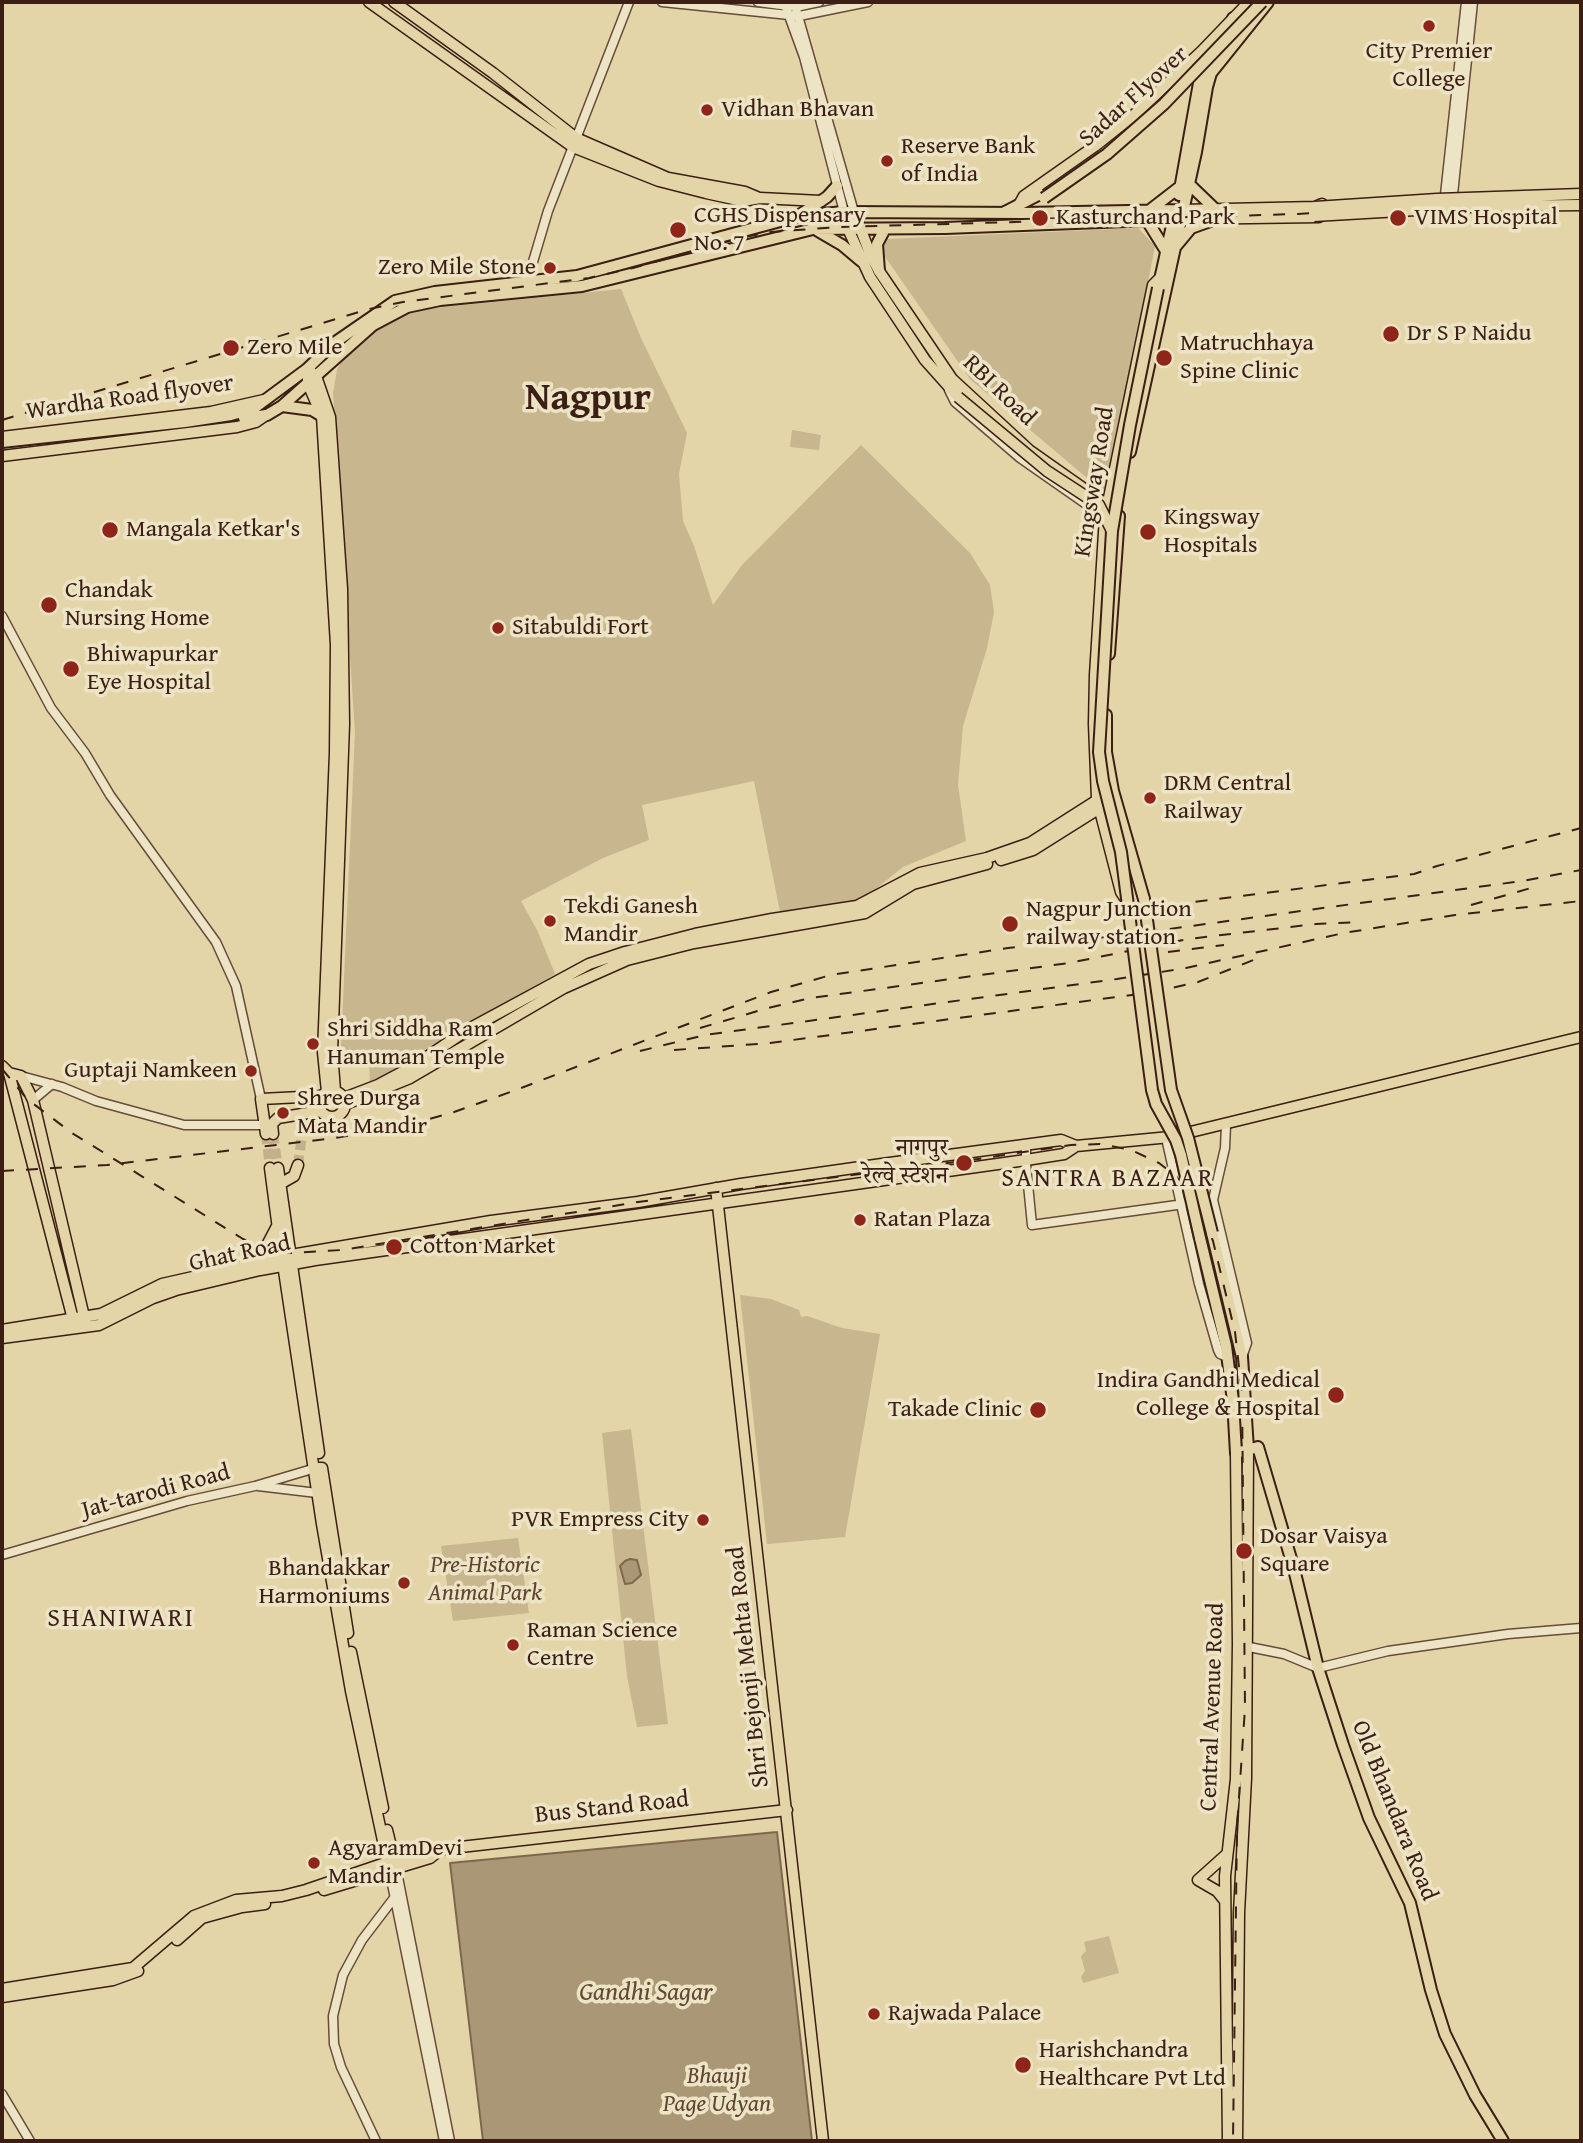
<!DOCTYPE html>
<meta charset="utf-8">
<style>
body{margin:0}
#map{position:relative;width:1583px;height:2143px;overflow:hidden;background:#e3d5a7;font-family:"Gentium Book Plus",serif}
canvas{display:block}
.frame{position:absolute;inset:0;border:4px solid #3c1f14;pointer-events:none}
</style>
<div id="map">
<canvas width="1583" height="2143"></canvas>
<div class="frame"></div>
</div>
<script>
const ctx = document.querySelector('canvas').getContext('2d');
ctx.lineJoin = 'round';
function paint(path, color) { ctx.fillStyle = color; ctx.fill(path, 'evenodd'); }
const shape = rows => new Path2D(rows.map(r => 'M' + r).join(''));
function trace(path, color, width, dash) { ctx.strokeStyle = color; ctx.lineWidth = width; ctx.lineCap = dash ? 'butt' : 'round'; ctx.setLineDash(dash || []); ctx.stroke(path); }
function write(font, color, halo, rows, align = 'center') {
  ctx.font = font + ' "Gentium Book Plus","Noto Serif Devanagari",serif'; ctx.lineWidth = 7; ctx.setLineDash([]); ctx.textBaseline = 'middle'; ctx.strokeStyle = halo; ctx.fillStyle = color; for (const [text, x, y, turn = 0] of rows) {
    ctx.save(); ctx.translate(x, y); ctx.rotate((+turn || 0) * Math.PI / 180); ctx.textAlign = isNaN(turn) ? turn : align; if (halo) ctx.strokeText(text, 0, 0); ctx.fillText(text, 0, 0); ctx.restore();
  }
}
const green = shape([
 [1138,228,1155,246,1107,495,970,379,881,251,887,239],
 [621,289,641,338,687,433,679,474,683,521,694,546,713,605,742,565,861,445,970,553,990,585,994,612,987,648,963,726,958,785,966,841,903,867,867,896,848,905,780,912,754,781,642,805,649,840,603,858,521,901,538,932,555,974,422,1051,400,1072,370,1087,369,1054,340,1068,355,733,333,393,337,370,348,346,394,315,415,310],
 [792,430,821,435,819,450,790,447],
 [740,1295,771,1299,799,1310,801,1317,807,1316,842,1328,880,1334,845,1537,767,1544],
 [631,1429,668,1724,637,1727,627,1676,602,1433],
 [518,1538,529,1613,453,1621,441,1546],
 [1109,1936,1119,1973,1083,1983,1081,1977,1085,1971,1081,1956,1086,1951,1084,1942]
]);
const water = shape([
 [630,1559,637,1560,641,1575,632,1583,625,1584,620,1566,625,1561,630,1559],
 [777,1832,812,2141,483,2141,450,1863,777,1832]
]);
const majorTunnel = shape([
 [266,1134,270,1168],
 [273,1134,278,1168],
 [298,1165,305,1113]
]);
const minor = shape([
 [662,2,799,16,868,2],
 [758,2,796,7,819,2],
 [784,2,804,57,844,212],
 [794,2,854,212],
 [1444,204,1466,2],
 [1452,204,1473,2],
 [527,282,548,211,629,2],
 [949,390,955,402,1020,458,1103,516],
 [2,616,51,708,85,753,110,795,216,942,236,986,261,1099],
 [21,1076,62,1087,96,1101,184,1125,265,1125],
 [33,1100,52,1084],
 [1226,1125,1225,1148,1213,1200,1247,1343,1242,1357],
 [1166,1138,1199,1284,1218,1350,1220,1354,1227,1357],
 [1026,1145,1026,1164,1032,1225,1213,1200],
 [258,1486,317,1493],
 [2,1555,187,1501,255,1486,319,1467],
 [1244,1646,1284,1654,1318,1668,1388,1651,1508,1634,1581,1628],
 [396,1867,450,2141],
 [389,1869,444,2141],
 [2,2094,30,2141],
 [376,2141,341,2067,334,2044,333,2016,343,1975,362,1940,394,1898]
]);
const major = shape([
 [369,2,573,147,659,181,706,193,743,201,760,198,821,201],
 [394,2,493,73,576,138,668,178,745,192,757,197],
 [1019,205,1024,196,1095,146,1134,115,1202,51,1249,2],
 [1182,210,1315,207,1322,204],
 [844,212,849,231,870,277,925,360,958,397],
 [854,212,871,256,879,271,952,379,1029,450,1110,507],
 [1180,219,1319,217],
 [310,371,316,376,330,417,342,589,344,724,332,1052,335,1091],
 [308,376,308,384,322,416,336,645,335,753,323,1052,327,1092],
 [2,437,211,412,264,400],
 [2,456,237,427,256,422,266,415],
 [1001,860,1033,850,1095,811,1115,801],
 [1127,901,1121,892,1097,799,1094,724,1095,675,1105,517,1153,285,1160,278],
 [2,1066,9,1073,21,1076,33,1100,85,1321],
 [9,1073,74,1323],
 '319 1104a13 13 0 1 1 26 0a13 13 0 1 1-26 0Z',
 [344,1098,378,1085,412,1067,467,1030,589,964,625,952,695,934,772,919,857,906,920,873,987,858,1030,843,1110,792],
 [346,1104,410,1078,564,988,627,960,694,943,865,913,913,884,987,864],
 [266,1134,261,1099,321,1096],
 [273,1134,272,1124,278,1118,320,1111],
 [270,1168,280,1244,322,1524,351,1691,389,1869],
 [278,1168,319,1453],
 [280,1184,294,1176,298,1165],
 [716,1188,823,2141],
 [252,1262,267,1245,277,1226],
 [2,1330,101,1314,162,1284,291,1255,491,1221,638,1202,741,1184,882,1164,1061,1140,1076,1146],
 [2,1338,99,1325,153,1298,176,1290,260,1270,315,1260,1026,1160,1064,1154,1076,1146,1170,1137,1581,1037],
 [322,1468,348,1633],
 [351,1652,383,1808],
 [387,1830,396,1867],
 [324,1890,430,1858,435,1854],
 [1225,1901,1217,1891,1198,1880,1227,1854],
 [177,1940,202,1918,242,1907,265,1904],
 [2,1989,133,1968,194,1916,236,1900,282,1896,306,1890,400,1858,443,1849,787,1810],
 [2,1997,113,1980,138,1971],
 [1228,2141,1225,1876,1236,1779,1238,1644,1236,1453],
 [1237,2141,1239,1913,1246,1778,1248,1449]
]);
const highway = shape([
 [1227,39,1233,18],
 [1189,184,1216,210],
 [1179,195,1201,72,1209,62],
 [1150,210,1181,186],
 [1005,212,1040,194],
 [801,214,827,197,837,186],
 [1148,222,1166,251],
 [818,231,842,245,861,261],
 [1176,246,1191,228,1216,219],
 [879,271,877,244,885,229],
 [1159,284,1173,221],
 [282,406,312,410,322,416],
 [244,418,267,415,282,406,373,325,407,307,440,300,582,286,813,229,945,228,1180,219],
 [2,442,185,422,231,415,253,409,307,369,334,343,395,301,435,292,577,276,799,216,844,212,1024,213,1182,210],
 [1130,452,1196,152,1207,87,1211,73,1268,2],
 [1109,654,1119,516],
 [1106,715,1106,752,1113,791,1144,899],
 [1212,1233,1242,1357,1248,1449],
 [1200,1238,1226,1346,1233,1401,1236,1453,1258,1447,1294,1569,1318,1668,1343,1745,1369,1818,1410,1903,1431,1990,1445,2034,1475,2095,1503,2141]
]);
const rail = shape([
 [2,420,369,309,403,302,589,278,633,268,735,239,771,232,839,227,1298,214,1475,202,1581,200],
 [1471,905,1531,888],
 [1101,918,1154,907,1414,874,1437,866,1581,828],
 [1168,952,1224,945],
 [700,1028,768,1008,811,998,1069,963,1188,939,1316,924,1359,922],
 [674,1050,770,1043,1154,992,1198,982,1256,959],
 [640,1051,705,1035,1117,979,1186,968,1344,933,1455,915,1581,901],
 [2,1069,27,1099,72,1133,243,1239,266,1249,291,1253,342,1250,638,1202,964,1161,1071,1145,1100,1144,1131,1150,1159,1163,1176,1176,1196,1201,1213,1241,1235,1332,1242,1393,1245,1708,1237,1827,1233,2141],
 [2,1171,107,1165,335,1138,408,1125,454,1112,516,1090,771,992,831,975,1008,948,1132,934,1522,881,1581,870]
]);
const majorBridge = shape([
 [1315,207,1437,199,1581,194],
 [1314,216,1485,206,1581,205],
 [958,397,1047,471,1099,505,1112,531]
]);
const highwayBridge = shape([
 [1044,198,1107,154,1164,104,1262,2],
 [1158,288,1130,425,1112,531,1099,752,1103,781,1121,852,1152,1090,1156,1104,1176,1140,1181,1155,1200,1238],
 [1144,899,1171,1090,1188,1138,1212,1233]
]);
const markers = [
 [1429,26,7,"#8f2418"],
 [707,110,7,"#8f2418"],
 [887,161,7,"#8f2418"],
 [1040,218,9,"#8f2418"],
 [1398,218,9,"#8f2418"],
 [678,230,9,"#8f2418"],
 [550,268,7,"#8f2418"],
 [1391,334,9,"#8f2418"],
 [231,348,9,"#8f2418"],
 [1164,358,9,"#8f2418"],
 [110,530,9,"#8f2418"],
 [1148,532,9,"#8f2418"],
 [49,605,9,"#8f2418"],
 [498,628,7,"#8f2418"],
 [71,669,9,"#8f2418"],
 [1150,798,7,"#8f2418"],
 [550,921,7,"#8f2418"],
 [1010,924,9,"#8f2418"],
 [313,1044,7,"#8f2418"],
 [251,1071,7,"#8f2418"],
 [283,1113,7,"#8f2418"],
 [964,1163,9,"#8f2418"],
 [860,1220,7,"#8f2418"],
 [394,1247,9,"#8f2418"],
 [1336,1395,9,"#8f2418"],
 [1038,1410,9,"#8f2418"],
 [703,1520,7,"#8f2418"],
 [1244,1551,9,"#8f2418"],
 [404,1583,7,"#8f2418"],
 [513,1645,7,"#8f2418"],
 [314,1863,7,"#8f2418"],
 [874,2014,7,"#8f2418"],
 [1023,2065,9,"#8f2418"]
];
const poiNames = [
 ["City Premier",1429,52,"center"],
 ["College",1429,80,"center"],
 ["Vidhan Bhavan",721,110],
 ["Reserve Bank",901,147],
 ["of India",901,175],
 ["CGHS Dispensary",694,216],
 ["No. 7",694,244],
 ["Kasturchand Park",1056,218],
 ["VIMS Hospital",1414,218],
 ["Zero Mile Stone",536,268,"right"],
 ["Dr S P Naidu",1407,334],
 ["Matruchhaya",1180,344],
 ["Spine Clinic",1180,372],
 ["Zero Mile",247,348],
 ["Kingsway",1164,518],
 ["Hospitals",1164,546],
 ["Mangala Ketkar's",126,530],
 ["Chandak",65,591],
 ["Nursing Home",65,619],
 ["Sitabuldi Fort",512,628],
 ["Bhiwapurkar",87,655],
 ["Eye Hospital",87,683],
 ["DRM Central",1164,784],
 ["Railway",1164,812],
 ["Tekdi Ganesh",564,907],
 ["Mandir",564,935],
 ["Nagpur Junction",1026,910],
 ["railway station",1026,938],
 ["Shri Siddha Ram",327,1030],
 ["Hanuman Temple",327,1058],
 ["Guptaji Namkeen",237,1071,"right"],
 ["Shree Durga",297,1099],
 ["Mata Mandir",297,1127],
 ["नागपुर",948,1149,"right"],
 ["रेल्वे स्टेशन",948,1177,"right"],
 ["Ratan Plaza",874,1220],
 ["Cotton Market",410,1247],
 ["Indira Gandhi Medical",1320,1381,"right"],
 ["College & Hospital",1320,1409,"right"],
 ["Takade Clinic",1022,1410,"right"],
 ["PVR Empress City",689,1520,"right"],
 ["Dosar Vaisya",1260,1537],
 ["Square",1260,1565],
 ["Bhandakkar",390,1569,"right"],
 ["Harmoniums",390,1597,"right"],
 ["Raman Science",527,1631],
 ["Centre",527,1659],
 ["AgyaramDevi",328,1849],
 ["Mandir",328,1877],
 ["Rajwada Palace",888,2014],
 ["Harishchandra",1039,2051],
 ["Healthcare Pvt Ltd",1039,2079]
];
const streetNames = [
 ["Sadar Flyover",1134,97,-42],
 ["RBI Road",999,391,44],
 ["Wardha Road flyover",130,398,-8],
 ["Kingsway Road",1095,482,-81],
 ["Ghat Road",240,1254,-12],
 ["Jat-tarodi Road",156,1492,-15],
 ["Shri Bejonji Mehta Road",749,1667,-96],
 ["Central Avenue Road",1213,1707,-88],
 ["Bus Stand Road",612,1808,-6],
 ["Old Bhandara Road",1394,1811,68]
];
const parkNames = [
 ["Pre-Historic",485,1566],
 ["Animal Park",485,1594],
 ["Bhauji",717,2077],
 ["Page Udyan",717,2105]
];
const neighbourhoodNames = [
 ["SANTRA BAZAAR",1108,1179],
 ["SHANIWARI",121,1619]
];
const waterNames = [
 ["Gandhi Sagar",646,1993]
];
const townNames = [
 ["Nagpur",588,399]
];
paint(green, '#c7b68e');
paint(water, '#aa9775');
trace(water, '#7e674e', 2);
trace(majorTunnel, '#c2b18a', 10, [10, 5]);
trace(minor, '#664c39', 11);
trace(major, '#3c1f14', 13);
trace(highway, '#3c1f14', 14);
trace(minor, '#ede4c6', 8);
trace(major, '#e3d5a7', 10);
trace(highway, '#e3d5a7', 10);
trace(rail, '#3c1f14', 2, [12, 12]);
trace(majorBridge, '#3c1f14', 13, []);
trace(highwayBridge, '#3c1f14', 14, []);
trace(majorBridge, '#e3d5a7', 10);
trace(highwayBridge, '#e3d5a7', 10);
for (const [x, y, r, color] of markers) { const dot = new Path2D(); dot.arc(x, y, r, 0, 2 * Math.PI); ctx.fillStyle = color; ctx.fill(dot); trace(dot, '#ede4c6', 2.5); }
write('24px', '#3c1f14', '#ede4c6', poiNames, 'left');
write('24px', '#3c1f14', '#ede4c6', streetNames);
write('italic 24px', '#5f4532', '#ede4c6', parkNames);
ctx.letterSpacing = '2px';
write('26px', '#3c1f14', '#ede4c6', neighbourhoodNames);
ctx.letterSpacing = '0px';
write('italic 26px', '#624936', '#ede4c6', waterNames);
write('bold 38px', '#3c1f14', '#ede4c6', townNames);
</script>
